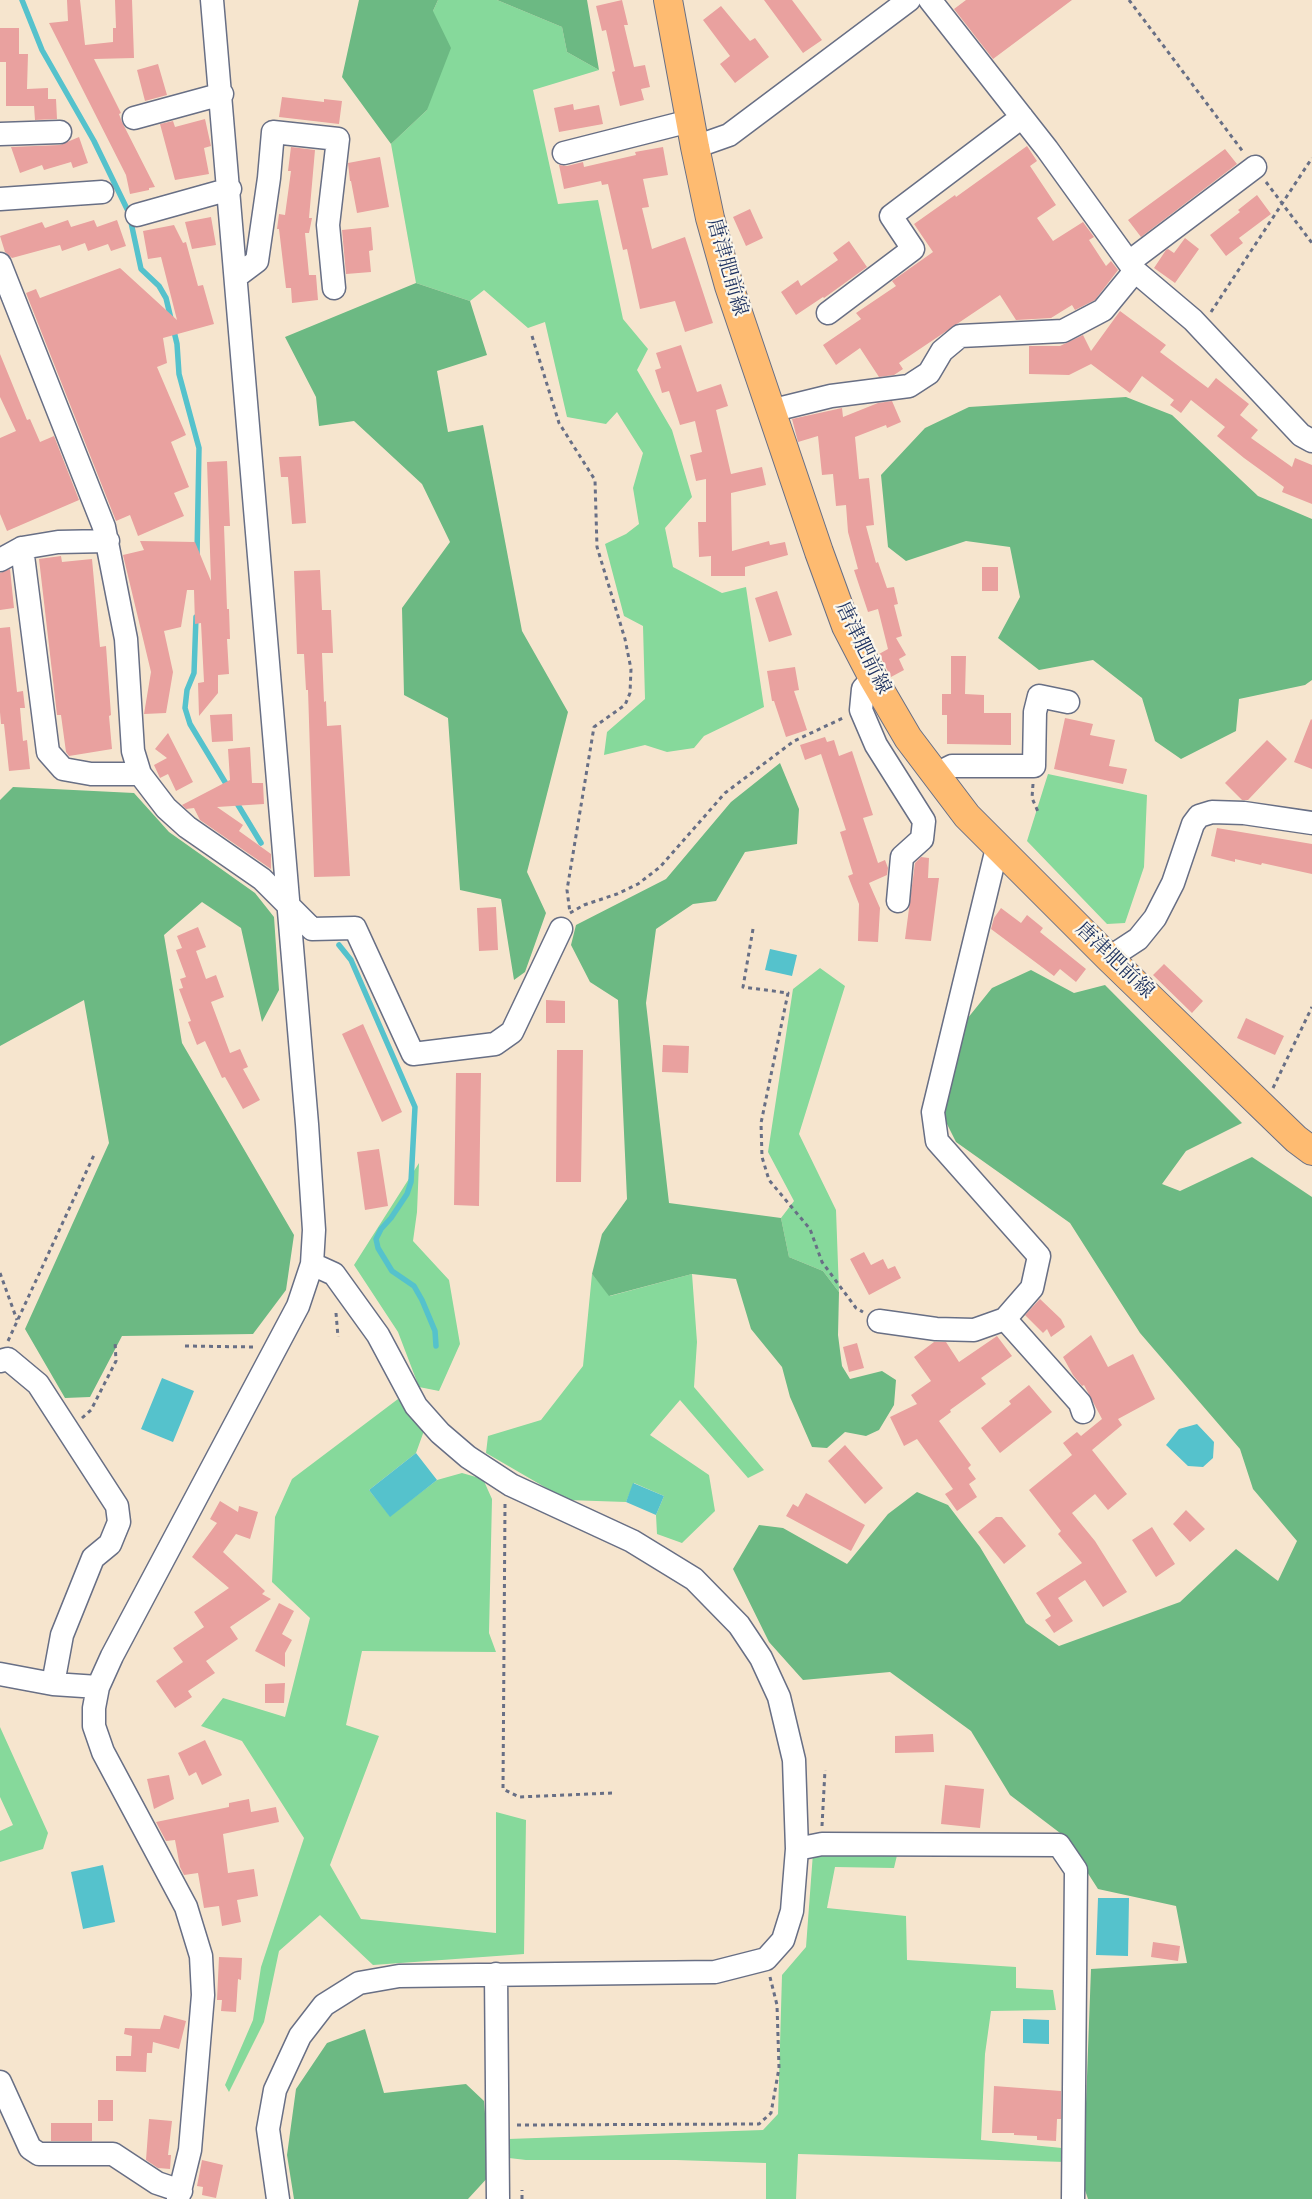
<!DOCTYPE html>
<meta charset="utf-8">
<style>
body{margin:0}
canvas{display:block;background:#f6e5ce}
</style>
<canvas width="1312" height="2199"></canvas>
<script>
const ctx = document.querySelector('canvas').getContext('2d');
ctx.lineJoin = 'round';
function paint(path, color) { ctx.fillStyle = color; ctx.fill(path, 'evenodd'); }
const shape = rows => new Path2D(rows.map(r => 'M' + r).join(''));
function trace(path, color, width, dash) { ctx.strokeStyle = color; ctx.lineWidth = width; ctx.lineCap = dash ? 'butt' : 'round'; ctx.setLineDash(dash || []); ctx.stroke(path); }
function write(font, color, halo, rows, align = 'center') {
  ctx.font = font + ' "Sorts Mill Goudy","Noto Serif JP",serif'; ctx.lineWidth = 4.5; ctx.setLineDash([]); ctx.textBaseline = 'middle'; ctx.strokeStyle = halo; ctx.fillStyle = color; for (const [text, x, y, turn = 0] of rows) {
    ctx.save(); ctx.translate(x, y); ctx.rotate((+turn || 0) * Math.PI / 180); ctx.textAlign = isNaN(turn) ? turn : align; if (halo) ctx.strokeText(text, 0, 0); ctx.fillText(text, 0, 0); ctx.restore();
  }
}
const green = shape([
 [438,0,497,0,562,27,567,52,599,70,533,90,558,204,598,200,623,319,648,349,637,370,672,430,692,497,665,528,673,567,722,593,746,587,764,707,704,736,694,748,667,752,645,745,604,755,607,732,645,699,643,626,624,616,605,544,626,534,639,524,633,488,643,453,617,412,606,424,567,417,545,322,528,328,484,290,470,301,416,283,391,144,427,110,433,11],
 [1048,774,1147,795,1144,867,1125,923,1107,924,1027,841],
 [820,968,845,986,799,1134,836,1210,839,1292,823,1271,789,1257,781,1218,794,1201,768,1152,793,989],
 [419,1163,417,1212,413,1241,449,1280,460,1344,439,1391,419,1387,398,1332,354,1265],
 [592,1274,610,1296,692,1274,697,1342,694,1387,764,1470,748,1478,680,1400,650,1435,709,1475,715,1511,682,1543,657,1534,656,1515,664,1496,634,1483,626,1502,567,1500,486,1453,488,1436,541,1420,583,1366],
 [398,1399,425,1428,416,1453,369,1490,390,1516,437,1480,462,1473,483,1479,492,1499,489,1633,496,1652,362,1651,346,1725,379,1736,330,1865,361,1919,496,1933,496,1812,526,1820,524,1954,373,1965,320,1915,279,1951,264,2022,229,2092,225,2085,253,2020,261,1967,304,1838,242,1741,201,1726,223,1698,285,1717,310,1618,272,1582,275,1517,292,1479],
 [0,1727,48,1833,43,1849,0,1862,0,1831,13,1825,0,1797],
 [898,1851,894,1868,835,1867,827,1908,906,1916,907,1960,1016,1967,1016,1988,1053,1990,1056,2010,991,2011,985,2054,981,2140,1062,2148,1066,2162,798,2154,796,2199,766,2199,766,2163,676,2160,526,2160,509,2158,508,2139,763,2130,778,2114,782,1975,806,1947,813,1853]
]);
const forest = shape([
 [359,0,438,0,433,11,451,48,427,110,391,144,342,77],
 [497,0,587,0,599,70,567,52,562,27],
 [416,283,470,301,487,355,437,371,448,432,483,425,522,631,568,712,527,872,546,913,525,972,514,980,501,899,460,890,448,718,404,695,402,608,450,542,422,484,354,421,319,426,316,397,285,337],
 [1126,397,1172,415,1258,496,1312,519,1312,680,1305,685,1239,699,1236,731,1181,759,1155,741,1142,698,1093,660,1039,670,998,638,1020,597,1010,547,966,541,906,561,888,547,881,475,925,428,969,407],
 [780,763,799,809,797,844,745,852,716,901,693,904,656,929,646,1003,669,1203,781,1218,789,1257,823,1271,839,1292,838,1335,842,1366,850,1379,882,1371,896,1380,894,1405,879,1430,866,1436,845,1432,827,1448,812,1447,790,1397,782,1367,751,1329,736,1279,692,1274,609,1296,592,1274,602,1234,627,1199,618,1000,590,982,571,945,576,925,666,879,731,802],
 [13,787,134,793,169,832,255,893,274,917,279,990,262,1022,241,928,202,902,164,935,182,1043,294,1235,286,1290,253,1334,122,1336,90,1397,65,1398,25,1329,109,1143,84,1000,0,1046,0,800],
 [1031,970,1074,993,1105,985,1242,1123,1186,1151,1162,1184,1180,1191,1252,1157,1312,1197,1312,2199,1088,2199,1083,2184,1091,1969,1187,1963,1176,1906,1098,1889,1064,1836,1010,1795,971,1731,890,1672,803,1680,769,1642,733,1569,759,1525,783,1528,847,1564,888,1514,917,1492,948,1505,980,1547,1026,1623,1059,1646,1180,1602,1236,1549,1278,1581,1297,1541,1253,1489,1240,1449,1140,1333,1070,1223,956,1142,942,1114,963,1024,992,988],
 [365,2029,384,2093,466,2084,484,2101,490,2175,468,2199,294,2199,287,2155,296,2089,327,2043]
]);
const water = shape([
 [770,949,797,955,792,976,765,970],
 [162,1378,194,1391,173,1442,141,1429],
 [1197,1424,1214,1442,1213,1458,1203,1467,1188,1466,1166,1445,1179,1429],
 [416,1453,437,1480,390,1517,369,1490],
 [633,1483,664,1496,656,1515,626,1502],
 [103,1865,115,1922,83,1929,71,1872],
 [1098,1898,1129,1898,1128,1956,1096,1955],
 [1023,2019,1049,2020,1049,2044,1023,2043]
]);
const stream = shape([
 [22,0,42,50,94,141,129,213,141,269,159,286,166,298,177,344,179,374,199,448,197,555],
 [196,617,194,673,187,690,185,708,190,724,228,787],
 [235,800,261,843],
 [339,945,351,960,415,1107,411,1182,407,1194,391,1218,381,1229,376,1239,378,1248,392,1271,414,1286,422,1300,435,1331,436,1346]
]);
const building = shape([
 [67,0,80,0,85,45,113,42,113,28,116,28,115,0,132,0,134,58,94,59,121,113,119,114,122,122,155,187,149,188,149,190,130,194,126,175,49,23,68,21],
 [622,0,628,25,624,25,634,67,645,65,650,87,641,89,644,100,620,106,612,72,615,71,606,30,602,31,596,6],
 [764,0,792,0,822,40,803,53],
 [966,0,1072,0,993,59,954,9],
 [721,6,750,41,755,38,769,57,735,83,720,64,730,56,703,20],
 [0,28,19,28,19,54,28,54,27,89,48,88,48,99,56,99,57,119,35,120,34,106,6,106,6,62,0,62],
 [158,64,167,95,145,101,137,70],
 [282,97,324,102,324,99,342,101,339,124,279,117],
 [573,104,574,110,599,105,603,124,559,132,554,108],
 [205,119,211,146,204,148,209,174,175,180,160,124,173,121,175,127],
 [79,137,88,163,73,168,71,162,44,170,42,165,20,173,11,147,60,145],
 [1027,146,1037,161,1030,166,1056,205,1037,218,1053,241,1083,222,1094,237,1089,240,1106,266,1111,261,1118,270,1095,300,1075,310,1072,305,1051,318,1016,320,1000,295,899,363,903,369,894,375,879,377,860,348,836,365,823,345,861,319,856,313,896,286,892,281,933,252,914,224,955,195,956,197],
 [291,147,315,150,309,218,312,218,309,233,305,233,309,275,316,275,318,300,292,303,291,288,286,288,279,229,277,229,279,214,285,215,291,171,288,171],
 [663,147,668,175,643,179,649,207,642,208,652,249,685,237,713,323,685,332,675,301,640,309,627,249,623,250,608,184,602,185,601,181,564,189,559,165,567,166,583,162,584,167,636,155,635,152],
 [1225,149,1237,164,1141,237,1128,220],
 [380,157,389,207,357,213,351,181,350,181,348,163],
 [1257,195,1271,214,1239,238,1243,243,1226,256,1210,235,1240,212,1238,210],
 [750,209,763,238,746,246,733,217],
 [211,217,216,245,192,249,185,222],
 [68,220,71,227,94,220,97,227,117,220,126,246,111,251,108,244,88,251,85,243,62,251,60,245,12,258,5,252,0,236,42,222,45,228],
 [174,225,183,243,186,242,198,286,203,285,214,324,163,338,167,363,157,367,186,435,171,442,189,487,174,493,184,516,138,536,130,515,116,521,26,293,36,289,40,298,120,268,177,320,161,257,148,259,143,231],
 [371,227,373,250,369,251,371,272,346,274,342,230],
 [1185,238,1199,249,1175,283,1154,268,1166,250,1168,249,1174,253],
 [849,241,867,267,824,298,823,297,796,315,781,292,798,280,801,286,838,260,833,253],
 [1120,311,1166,345,1160,352,1208,388,1216,378,1249,404,1240,415,1258,430,1251,438,1292,467,1295,458,1312,465,1312,504,1282,492,1284,487,1244,458,1217,436,1225,427,1191,400,1181,413,1170,405,1174,400,1142,376,1130,393,1091,364,1069,375,1029,374,1029,346,1060,346,1083,335,1091,351],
 [681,345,697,392,721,384,728,406,716,410,731,474,762,467,766,485,731,493,732,551,769,541,770,545,785,542,788,555,745,567,745,576,711,576,711,556,699,557,698,522,706,522,706,479,696,481,690,455,702,452,695,421,680,425,669,391,662,393,655,370,661,368,656,353],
 [0,354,27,420,30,419,40,442,54,436,79,500,7,531,0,514,0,438,16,431,0,397],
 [892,401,901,422,887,428,886,425,855,437,859,479,869,478,874,525,866,526,876,563,878,562,887,588,894,587,898,604,894,605,902,636,896,638,906,655,899,659,904,670,891,677,879,654,888,649,878,609,868,612,854,570,858,569,848,532,846,505,836,506,833,474,822,475,818,436,798,442,792,419,842,408,843,417,878,403],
 [301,456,306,523,292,524,288,477,281,477,279,457],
 [227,461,230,526,224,526,227,609,229,609,230,639,227,639,229,674,218,675,218,693,199,716,198,683,204,682,201,623,195,624,194,590,187,590,181,627,164,631,173,672,166,713,144,714,151,672,123,555,144,550,140,541,195,542,211,581,207,462],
 [61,556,62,562,92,559,100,647,106,646,111,715,109,716,112,749,69,756,66,752,61,715,57,715,39,559],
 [982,567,998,567,998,591,982,591],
 [10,569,14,608,0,610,0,573],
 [320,570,322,610,331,610,333,653,322,653,324,702,326,701,327,726,341,725,350,876,314,877,308,690,306,690,304,654,297,654,294,571],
 [777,591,792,635,769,642,755,598],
 [10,627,17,692,23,691,25,708,20,708,23,741,27,740,30,769,9,771,4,724,1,724,0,712,0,628],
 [951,656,966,656,965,694,984,695,984,713,1011,713,1011,745,947,744,947,715,942,715,942,694,951,694],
 [795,667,799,690,794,691,807,730,786,737,774,701,772,701,767,671],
 [232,714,233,741,212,742,210,715],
 [1065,718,1093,724,1090,735,1115,740,1109,766,1127,769,1123,784,1054,769],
 [1311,719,1312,720,1312,769,1294,762],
 [168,733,193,782,176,791,168,774,160,778,154,765,167,758,155,749],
 [825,737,827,742,834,740,839,756,852,751,873,815,863,818,878,863,885,860,888,868,887,875,869,883,880,908,878,942,858,941,859,904,848,876,853,874,840,832,846,830,821,754,805,760,800,745],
 [1267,740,1287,759,1248,800,1242,800,1225,783],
 [250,747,252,783,263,783,264,804,217,807,243,825,239,831,271,854,271,869,200,820,194,808,186,809,182,805,230,780,228,749],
 [1217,828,1312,844,1312,874,1262,863,1261,865,1235,859,1235,862,1211,856],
 [921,857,929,858,928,878,939,878,931,941,905,939,915,863],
 [496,907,498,950,479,951,477,908],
 [1001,908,1021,923,1027,915,1043,928,1040,932,1086,969,1076,982,1060,969,1054,976,991,929,994,918],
 [198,927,206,947,196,951,206,979,216,975,224,997,211,1002,230,1053,240,1049,248,1067,243,1069,260,1100,243,1109,225,1077,222,1078,205,1041,197,1045,188,1022,191,1021,179,989,183,988,180,979,186,977,176,950,182,948,177,936],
 [1164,964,1203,1001,1192,1013,1153,975],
 [546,1000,565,1001,565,1023,546,1023],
 [1246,1018,1284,1036,1275,1055,1237,1038],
 [363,1024,402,1112,382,1122,342,1034],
 [663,1045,689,1046,688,1073,662,1072],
 [557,1050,583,1050,581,1182,556,1182],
 [456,1073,481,1073,479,1206,454,1205],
 [379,1149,388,1206,365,1210,357,1152],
 [864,1252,871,1265,883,1259,888,1269,895,1266,901,1278,869,1295,850,1259],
 [1040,1299,1061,1319,1065,1327,1051,1337,1047,1329,1043,1333,1025,1315],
 [1091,1335,1108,1367,1133,1354,1155,1399,1118,1419,1122,1425,1092,1450,1127,1494,1108,1510,1095,1494,1072,1513,1095,1541,1127,1592,1103,1607,1085,1580,1058,1598,1073,1621,1054,1633,1045,1620,1051,1616,1036,1593,1082,1563,1058,1534,1061,1531,1029,1490,1072,1455,1063,1443,1077,1432,1081,1436,1102,1419,1084,1385,1082,1386,1073,1375,1063,1357],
 [997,1336,1012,1356,981,1378,986,1384,950,1410,951,1412,939,1421,971,1465,968,1468,976,1479,969,1484,977,1497,957,1511,945,1494,953,1489,917,1439,904,1446,890,1417,917,1404,911,1395,931,1381,914,1357,934,1342,946,1342,959,1362],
 [857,1343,864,1368,849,1372,843,1347],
 [1029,1385,1052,1412,1000,1453,981,1428,1011,1404,1009,1401],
 [845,1445,883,1488,865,1504,828,1461],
 [806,1493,865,1525,851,1551,786,1516,793,1504,798,1507],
 [220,1501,238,1512,239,1506,258,1512,250,1539,236,1534,223,1552,265,1591,262,1594,271,1599,230,1627,238,1639,206,1661,215,1673,188,1691,192,1697,175,1708,156,1681,183,1662,173,1648,204,1627,194,1612,229,1588,192,1557,217,1523,210,1519],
 [1186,1510,1205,1529,1190,1542,1173,1524],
 [996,1517,1002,1517,1026,1546,1004,1564,978,1532],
 [1152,1527,1175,1564,1156,1577,1132,1540],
 [279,1603,294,1611,282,1634,292,1640,285,1653,285,1667,255,1651],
 [285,1683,284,1703,265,1703,265,1684],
 [933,1734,934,1752,895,1753,895,1736],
 [205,1740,222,1775,202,1785,196,1772,189,1776,178,1753],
 [169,1775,174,1799,154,1809,147,1779],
 [945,1785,984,1789,980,1828,941,1824],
 [249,1799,251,1812,276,1807,279,1822,223,1834,228,1873,254,1869,258,1896,237,1900,241,1922,222,1926,219,1906,204,1908,198,1873,184,1875,180,1867,175,1840,166,1841,156,1822,229,1807,229,1803],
 [1153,1942,1180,1946,1178,1961,1151,1957],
 [219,1957,242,1958,241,1980,238,1979,236,2012,221,2011,222,2000,217,2000],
 [164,2015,186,2021,179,2049,153,2042,152,2053,147,2053,146,2072,116,2071,116,2056,131,2056,132,2036,124,2034,125,2028,160,2029],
 [994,2086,1061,2091,1061,2119,1057,2119,1056,2141,1037,2140,1037,2136,1014,2135,1014,2133,992,2133],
 [98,2100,113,2100,113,2121,98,2121],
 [149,2119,172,2121,168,2155,171,2155,170,2169,158,2168,146,2160],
 [51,2123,92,2123,92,2141,51,2141],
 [202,2160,223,2165,216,2198,202,2195,203,2187,197,2186]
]);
const path = shape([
 [1129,0,1244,153],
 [1266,182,1312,243],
 [1211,312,1312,158],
 [532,336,559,423,595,480,597,547,625,639,631,669,630,693,625,705,594,727,567,890,570,913],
 [1033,784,1032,798,1039,814],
 [570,913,584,905,617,894,638,884,660,867,725,793,794,741,843,718],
 [753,929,743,987,788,993,761,1123,762,1157,769,1180,810,1229,822,1262,856,1308,863,1312],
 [1273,1088,1312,1007],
 [0,1273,17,1320],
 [336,1313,338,1337],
 [8,1341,94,1155],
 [185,1346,255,1347],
 [82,1418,91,1410,116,1361,115,1341],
 [505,1504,503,1789,519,1797,612,1793],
 [822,1826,825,1770],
 [517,2125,759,2124,771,2113,779,2068,777,2005,770,1977],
 [522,2199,522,2190]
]);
const minor = shape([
 [930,0,1047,149,1135,271,1193,320,1301,435,1312,441],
 [134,118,222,94],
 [0,134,60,132],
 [695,147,729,135,909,0],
 [564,153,690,121],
 [0,199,102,192],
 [137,215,230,189],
 [1129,262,1255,167],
 [0,264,104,527,126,639,133,751,140,774,166,808,187,827,262,879,312,929,355,928,413,1054,495,1044,512,1032,561,929],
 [237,276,257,261,269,178,273,132,338,139,328,225,334,288],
 [828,313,913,249,891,216,1022,117],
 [770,411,831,396,909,386,929,373,942,351,960,336,1063,331,1103,310,1135,271],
 [22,548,48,752,63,769,91,774,140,774],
 [0,560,22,548,58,542,108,541],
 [873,678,863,689,861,710,876,745,924,821,922,839,902,857,898,901],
 [934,775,952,766,1034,766,1035,712,1039,696,1068,702],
 [1109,958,1138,939,1155,918,1173,883,1193,824,1199,816,1212,812,1244,813,1312,823],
 [1005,1319,1080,1403,1083,1412],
 [879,1321,936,1329,974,1330,1005,1319,1032,1288,1039,1256,937,1141,933,1112,997,848],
 [0,1361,8,1359,38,1384,117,1506,119,1522,110,1544,93,1558,62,1635,53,1684],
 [0,1674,53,1684,98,1687],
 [797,1849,822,1844,1059,1845,1076,1870,1073,2199],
 [496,1974,498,2199],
 [0,2082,30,2148,39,2154,113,2154,157,2183,181,2191],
 [178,2199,190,2150,203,1995,201,1956,186,1907,103,1752,94,1726,94,1708,98,1687,112,1656,298,1306,312,1264,314,1230,307,1124,212,0],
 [278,2199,268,2129,275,2090,300,2036,324,2005,359,1983,399,1976,715,1972,766,1959,783,1940,792,1911,797,1849,794,1760,779,1697,761,1658,739,1625,694,1579,632,1541,511,1485,468,1457,440,1433,416,1406,378,1335,334,1274,312,1264]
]);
const major = shape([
 [668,0,695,147,710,218,729,286,819,552,846,626,873,678,908,738,967,816,1109,958,1296,1139,1312,1151]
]);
const streetNames = [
 ["唐津肥前線",725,268,74],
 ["唐津肥前線",861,649,64],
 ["唐津肥前線",1113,962,44]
];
paint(green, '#86d99b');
paint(forest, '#6cb983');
paint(water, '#55c2cc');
trace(stream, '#55c2cc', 5.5);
paint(building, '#e9a19f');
trace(minor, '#686f85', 25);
trace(major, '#686f85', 30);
trace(path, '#686f85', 3, [4, 4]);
trace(minor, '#fff', 22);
trace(major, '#febb71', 28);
write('20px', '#1b2f5e', '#fbf7ec', streetNames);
</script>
